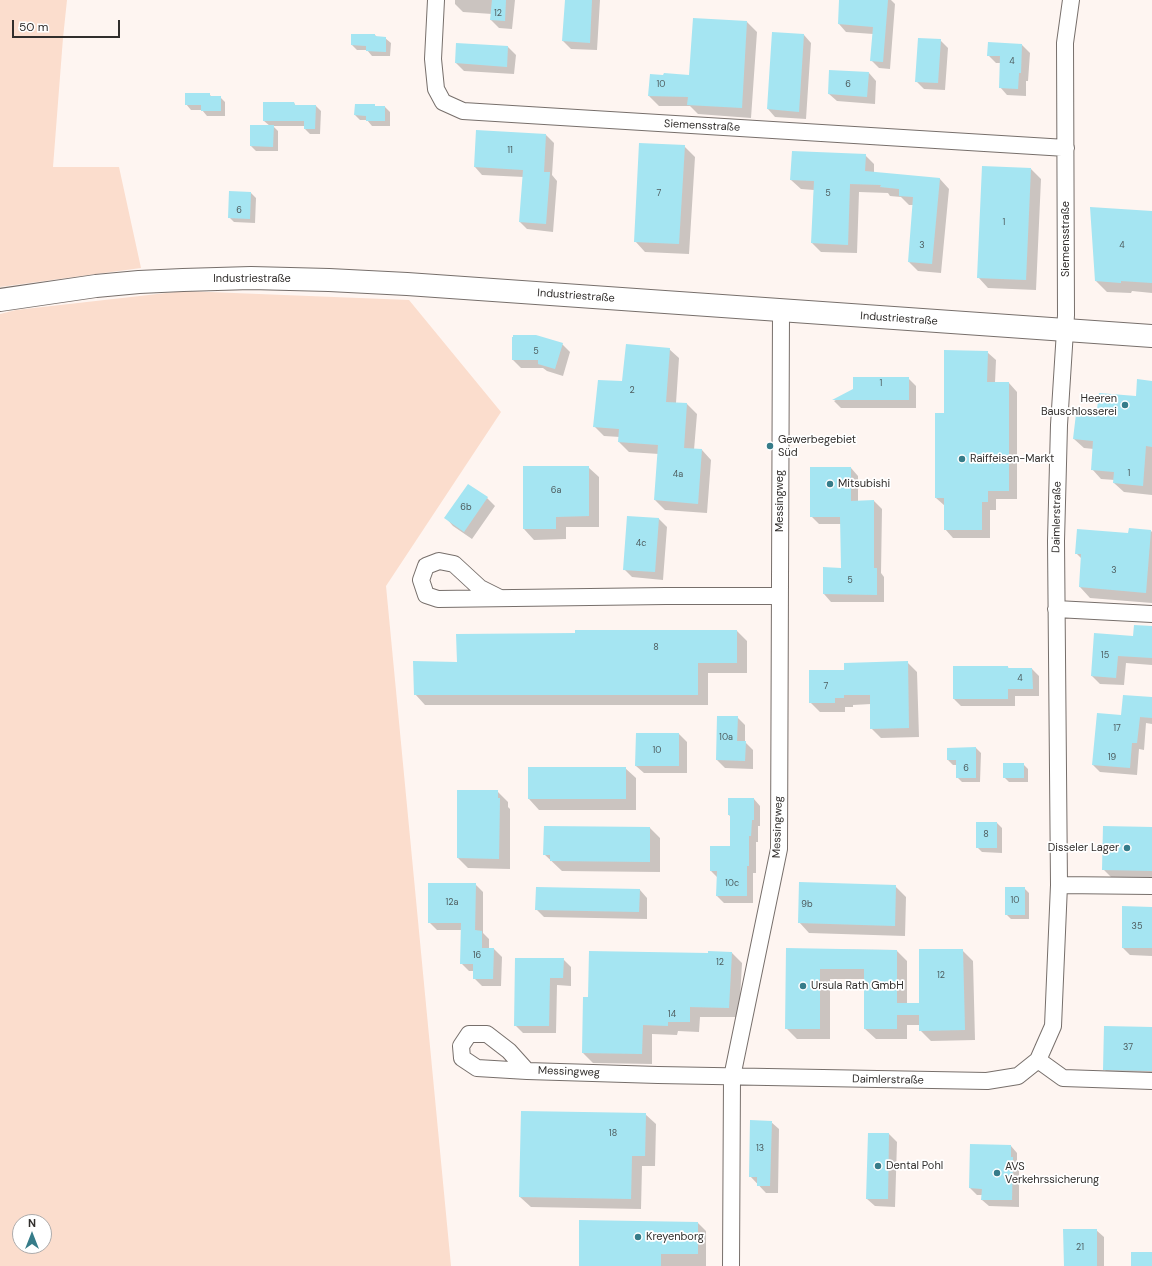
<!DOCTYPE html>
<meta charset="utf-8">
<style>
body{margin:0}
#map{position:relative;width:1152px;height:1266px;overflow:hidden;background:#fef5f1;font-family:"DM Sans",sans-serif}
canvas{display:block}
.north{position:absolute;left:12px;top:1214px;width:40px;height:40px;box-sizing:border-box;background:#fff;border:1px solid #adabab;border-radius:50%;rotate:0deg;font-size:11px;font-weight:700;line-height:16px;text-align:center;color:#312e2c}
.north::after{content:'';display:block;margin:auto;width:14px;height:18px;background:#367c89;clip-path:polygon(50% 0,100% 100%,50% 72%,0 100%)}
.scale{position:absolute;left:12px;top:20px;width:108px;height:18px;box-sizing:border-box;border:2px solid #312e2c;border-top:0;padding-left:5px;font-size:12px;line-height:14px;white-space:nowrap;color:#312e2c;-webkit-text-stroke:3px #fff;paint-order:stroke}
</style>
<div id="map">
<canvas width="1152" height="1266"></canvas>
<div class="north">N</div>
<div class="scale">50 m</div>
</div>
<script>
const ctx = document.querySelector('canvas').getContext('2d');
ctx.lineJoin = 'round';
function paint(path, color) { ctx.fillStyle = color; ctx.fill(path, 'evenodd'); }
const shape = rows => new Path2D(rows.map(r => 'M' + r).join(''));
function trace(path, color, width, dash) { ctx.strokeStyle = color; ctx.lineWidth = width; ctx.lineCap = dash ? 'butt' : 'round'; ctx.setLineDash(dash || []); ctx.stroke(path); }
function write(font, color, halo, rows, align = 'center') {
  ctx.font = font + ' "DM Sans",sans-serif'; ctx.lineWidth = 3.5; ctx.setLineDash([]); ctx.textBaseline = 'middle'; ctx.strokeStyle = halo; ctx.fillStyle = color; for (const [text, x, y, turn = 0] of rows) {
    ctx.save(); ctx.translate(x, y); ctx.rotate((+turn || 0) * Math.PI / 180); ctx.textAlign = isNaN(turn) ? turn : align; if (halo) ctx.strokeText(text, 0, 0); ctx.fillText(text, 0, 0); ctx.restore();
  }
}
const green = shape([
 [0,0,67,0,63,38,53,167,119,167,141,268,0,287],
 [184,291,409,300,501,412,386,586,451,1266,0,1266,0,314,16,310],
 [20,1222,44,1222,44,1246,20,1246]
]);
const shadow = shape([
 [455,0,515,0,512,29,499,28,491,20,492,14,463,12,455,4],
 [566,0,600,0,597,50,571,49,563,41],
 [840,0,891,0,895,4,890,69,879,68,871,60,873,34,846,32,839,24],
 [747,22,757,32,751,118,698,114,690,106,659,106,649,96,690,76],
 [773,33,804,35,811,43,806,119,775,117,768,109],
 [375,35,377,37,385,38,391,43,390,56,372,56,367,50,357,50,352,45],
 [940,40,948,48,945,90,924,89,916,81],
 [989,43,1022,45,1030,53,1028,81,1026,81,1026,96,1007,95,1000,87,1001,63,996,63,988,55],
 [508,47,516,55,514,74,464,71,456,63],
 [869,73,876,81,875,104,837,101,829,94],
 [209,94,212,97,220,97,225,102,225,116,207,116,202,110,191,110,186,104],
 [294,103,296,106,316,106,321,111,320,134,310,134,305,129,305,126,273,126,278,131,278,151,256,151,251,146,251,126,270,126,264,121],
 [374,105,376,107,385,107,390,112,390,126,372,126,367,120,360,120,355,115],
 [546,135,554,143,552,175,557,181,553,232,527,229,520,222,524,177,482,175,475,167],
 [684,146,695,157,689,254,645,252,635,241],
 [865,155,874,164,874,173,940,179,949,189,941,273,918,271,909,262,914,205,909,205,901,197,890,196,888,193,859,192,857,253,821,252,812,243,814,190,801,189,791,180],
 [1031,169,1041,179,1036,290,988,288,978,277],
 [251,193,256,198,255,223,234,222,229,217],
 [1152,212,1152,293,1132,291,1131,293,1107,292,1096,281],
 [562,344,570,352,563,376,547,371,543,368,521,368,513,360],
 [669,349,679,358,676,403,687,404,697,414,694,450,702,450,711,460,707,513,665,510,655,500,659,454,629,452,619,442,620,437,604,436,594,426,623,382],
 [987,352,996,360,995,383,1009,383,1017,392,1017,499,996,499,996,510,990,510,990,538,953,538,945,529,945,506,936,498],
 [908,378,916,386,916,408,841,408,834,401,854,390],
 [1152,382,1152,495,1124,492,1114,483,1115,480,1101,479,1092,469,1094,449,1084,448,1074,439,1097,418,1136,398],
 [524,467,588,467,599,477,599,527,566,527,566,539,534,540,524,529],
 [851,468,858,476,858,502,874,501,882,509,881,573,884,577,884,602,831,602,824,594,842,569,842,524,819,524,811,516],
 [468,485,487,498,495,506,472,539,453,526,446,518],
 [628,517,659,519,667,527,663,580,632,577,624,569],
 [1151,531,1152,532,1152,603,1090,598,1080,587,1082,559,1076,553,1129,534],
 [1152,627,1152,665,1126,663,1124,685,1100,684,1092,676,1134,637],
 [737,631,747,641,747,673,708,673,708,705,425,705,415,694,458,663],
 [907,662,917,672,919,737,881,738,871,728,871,704,853,705,853,707,845,707,845,712,820,712,810,702,845,671],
 [1008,667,1009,669,1032,669,1039,676,1039,696,1015,696,1015,706,961,706,954,699],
 [1152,698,1152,724,1146,723,1144,750,1139,749,1137,775,1100,772,1093,765,1122,716],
 [737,717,745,725,745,742,753,750,753,769,725,768,717,760],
 [679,734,687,742,687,773,644,773,636,766],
 [976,748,981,753,980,782,962,782,957,777,957,765,953,765,948,760,948,749],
 [1023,764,1028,769,1028,782,1009,782,1004,777],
 [625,768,636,778,636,810,539,810,529,799],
 [498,792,508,802,508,807,510,809,510,869,468,868,458,858],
 [754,799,760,806,760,826,758,826,758,842,756,842,756,873,753,873,753,903,724,903,717,896,717,877,711,871,731,847,731,817,729,815],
 [997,823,1002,828,1002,853,982,852,977,847],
 [650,828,660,838,660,872,562,871,544,854],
 [1152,828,1152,878,1111,877,1103,869],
 [475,884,483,892,483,933,489,939,489,949,494,949,502,957,501,986,482,986,474,978,474,971,469,971,461,963,462,930,437,930,429,922],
 [895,886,906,897,905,936,809,933,799,922],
 [1024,888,1029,893,1029,919,1011,919,1006,914],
 [640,890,647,898,647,919,544,917,536,909],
 [1152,908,1152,956,1130,955,1123,948],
 [787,949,896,950,907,961,907,1004,920,1004,962,950,973,961,975,1040,931,1041,920,1030,920,1025,907,1025,907,1039,876,1039,865,1029,865,979,830,979,830,1039,797,1039,786,1028],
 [732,953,742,963,739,1017,700,1017,699,1032,678,1031,677,1035,652,1034,652,1064,593,1063,583,1053,589,998,709,954],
 [563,959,571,967,571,986,557,985,556,1033,523,1033,515,1025],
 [1152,1028,1152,1078,1112,1077,1104,1069],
 [645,1114,656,1124,655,1166,642,1166,641,1209,531,1207,520,1197],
 [771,1122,779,1129,778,1193,766,1193,750,1176],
 [889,1134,897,1142,895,1207,875,1206,867,1199],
 [1011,1146,1017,1153,1017,1163,1019,1165,1019,1207,989,1206,982,1200,982,1195,977,1195,970,1188],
 [698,1223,706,1231,706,1266,579,1266],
 [1096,1230,1104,1237,1104,1266,1065,1266]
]);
const building = shape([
 [492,0,506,0,505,21,490,20],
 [565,0,592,0,590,43,562,41],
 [839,0,888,0,883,62,870,61,873,27,838,24],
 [693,18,747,21,742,108,687,105,688,97,648,96,650,74,663,75,664,73,689,75],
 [772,32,804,34,799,112,767,109],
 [351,34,375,34,375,36,386,37,386,52,366,51,366,46,351,45],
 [918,38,941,39,938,83,915,82],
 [988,42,1022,44,1021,73,1019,73,1018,89,999,88,1000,56,987,56],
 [456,43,508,46,507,67,455,63],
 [829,70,869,72,867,97,828,94],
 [185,93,210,93,210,96,221,96,221,111,201,111,201,105,185,105],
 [263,102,294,102,295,105,316,105,315,129,304,129,304,121,263,121],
 [355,104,375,104,375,106,385,106,385,121,366,121,366,116,354,115],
 [250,125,274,125,273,147,250,146],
 [476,130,546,134,544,172,550,172,546,224,519,222,523,170,474,167],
 [639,143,685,145,679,244,634,242],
 [792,151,866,154,865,171,940,178,932,264,908,262,913,197,899,196,899,189,880,187,881,185,850,184,848,245,811,243,814,181,790,180],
 [982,166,1031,168,1026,280,977,278],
 [229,191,251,192,250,219,228,218],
 [1090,207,1152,211,1152,283,1121,281,1121,283,1095,281],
 [513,335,536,335,563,343,555,369,538,364,538,360,512,360,512,337,513,337],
 [626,344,670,348,666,402,687,403,684,448,702,449,698,504,654,500,658,445,618,442,619,429,593,427,598,380,622,381],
 [944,350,988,351,987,382,1009,382,1009,491,988,491,988,502,982,502,982,530,944,530,944,498,935,498,935,413,944,413],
 [853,377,909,377,909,400,832,400,853,389],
 [1137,379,1152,381,1152,447,1146,446,1143,486,1113,483,1114,472,1091,470,1093,441,1073,439,1076,414,1096,417,1099,393,1136,396],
 [523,466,589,466,589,516,556,517,556,529,523,529],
 [810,467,851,467,851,501,874,500,874,568,877,568,877,595,823,594,823,567,841,568,840,517,810,517],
 [468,484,488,497,464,532,444,518],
 [627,516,659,518,655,572,623,570],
 [1129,528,1151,530,1146,593,1079,587,1081,554,1075,554,1077,529,1128,533],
 [1134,625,1152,626,1152,658,1118,656,1116,678,1091,676,1094,633,1133,636],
 [575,630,737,630,737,663,698,663,698,695,414,695,413,661,457,662,456,634,575,633],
 [908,661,909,728,870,729,870,695,844,695,844,698,835,698,835,703,809,703,809,670,844,670,844,663],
 [953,666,1008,666,1008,668,1032,668,1033,689,1008,689,1008,699,953,699],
 [1123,695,1152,697,1152,718,1140,717,1137,743,1132,743,1130,768,1092,765,1097,713,1121,715],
 [717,716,738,716,737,741,746,741,745,761,716,760],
 [636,733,679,733,679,766,635,766],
 [976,747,976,778,956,778,956,760,947,760,947,748],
 [1003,763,1024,763,1024,778,1003,778],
 [528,767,626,767,626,799,528,799],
 [457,790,498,790,498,798,500,798,499,859,457,858],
 [728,798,754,798,754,820,752,820,751,836,749,836,749,866,747,866,747,896,716,896,717,871,710,871,710,846,730,846,730,815,728,815],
 [976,822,997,822,997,848,976,848],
 [544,826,650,827,650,862,550,861,550,855,543,855],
 [1103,826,1152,827,1152,871,1102,870],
 [799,882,896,885,895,926,798,923],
 [428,883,476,883,475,930,482,931,482,948,494,948,493,979,473,979,473,964,460,964,461,923,428,923],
 [536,887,640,889,639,912,535,910],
 [1005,887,1025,887,1025,915,1005,915],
 [1122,906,1152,907,1152,948,1122,948],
 [786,948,897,950,897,1003,919,1003,919,949,963,949,965,1030,919,1031,919,1015,897,1015,897,1029,864,1029,864,969,820,969,820,1029,785,1029],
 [589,951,708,953,708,951,732,952,729,1008,690,1007,690,1022,668,1022,668,1026,643,1025,642,1054,582,1053,583,997,588,997],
 [515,958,564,958,563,978,550,978,549,1026,514,1026],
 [1104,1026,1152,1027,1152,1071,1103,1070],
 [521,1111,646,1113,645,1156,632,1156,631,1199,519,1197],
 [750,1120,772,1121,770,1186,757,1186,757,1177,749,1177],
 [868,1133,889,1133,888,1199,866,1199],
 [970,1144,1011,1145,1011,1157,1013,1157,1012,1200,981,1200,982,1189,969,1188],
 [579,1220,698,1222,698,1254,661,1254,661,1266,579,1266],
 [1063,1229,1097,1229,1097,1266,1064,1266],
 [1131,1252,1152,1252,1152,1266,1131,1266]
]);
const street = shape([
 [436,0,433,59,436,89,443,102,463,111,1066,148],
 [500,598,480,588,454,564,439,561,426,566,421,580,426,595,438,599,666,596,780,596],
 [1056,609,1152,614],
 [1059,885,1152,886],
 [1038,1060,1063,1078,1152,1081],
 [527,1071,509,1051,487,1034,469,1034,461,1046,462,1058,477,1068,527,1071,658,1075,987,1081,1018,1076,1038,1060,1053,1026,1059,885,1056,541,1059,425,1066,315,1065,43,1071,0],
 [731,1266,732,1077,779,849,781,311]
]);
const secondary = shape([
 [0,300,96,286,139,282,183,280,251,278,329,280,407,284,1152,336]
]);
const markers = [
 [1125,405,4,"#367c89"],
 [770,446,4,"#367c89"],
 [962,459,4,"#367c89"],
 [830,484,4,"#367c89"],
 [1127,848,4,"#367c89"],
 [803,986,4,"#367c89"],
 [878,1166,4,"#367c89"],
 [997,1173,4,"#367c89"],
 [638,1237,4,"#367c89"]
];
const numberNames = [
 ["12",498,14],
 ["4",1012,62],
 ["10",661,85],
 ["6",848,85],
 ["11",510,151],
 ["7",659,194],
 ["5",828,194],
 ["6",239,211],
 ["1",1004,223],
 ["3",922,246],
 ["4",1122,246],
 ["5",536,352],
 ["1",881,384],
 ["2",632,391],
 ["1",1129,474],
 ["4a",678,475],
 ["6a",556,491],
 ["6b",466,508],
 ["4c",641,544],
 ["3",1114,571],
 ["5",850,581],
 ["8",656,648],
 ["15",1105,656],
 ["4",1020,679],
 ["7",826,687],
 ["17",1117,729],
 ["10a",726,738],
 ["10",657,751],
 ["19",1112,758],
 ["6",966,769],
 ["8",986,835],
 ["10c",732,884],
 ["10",1015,901],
 ["12a",452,903],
 ["9b",807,905],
 ["35",1137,927],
 ["16",477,956],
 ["12",720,963],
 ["12",941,976],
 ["14",672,1015],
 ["37",1128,1048],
 ["18",613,1134],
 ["13",760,1149],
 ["21",1080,1248]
];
const streetNames = [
 ["Siemensstraße",702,126,3],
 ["Siemensstraße",1066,239,-90],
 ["Industriestraße",252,279],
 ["Industriestraße",576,296,4],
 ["Industriestraße",899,319,4],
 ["Messingweg",780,501,-90],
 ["Daimlerstraße",1057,517,-89],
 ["Messingweg",778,827,-88],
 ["Messingweg",569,1072,2],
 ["Daimlerstraße",888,1080,1]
];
const poiNames = [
 ["Heeren",1117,399,"right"],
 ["Bauschlosserei",1117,412,"right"],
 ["Gewerbegebiet",778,440],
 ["Süd",778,453],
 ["Raiffeisen-Markt",970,459],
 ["Mitsubishi",838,484],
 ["Disseler Lager",1119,848,"right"],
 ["Ursula Rath GmbH",811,986],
 ["Dental Pohl",886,1166],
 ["AVS",1005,1167],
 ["Verkehrssicherung",1005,1180],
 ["Kreyenborg",646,1237]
];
paint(green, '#fbddcd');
paint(shadow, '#0003');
paint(building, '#a5e5f2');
trace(street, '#776f6b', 18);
trace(secondary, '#776f6b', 24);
trace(street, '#fff', 16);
trace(secondary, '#fff', 22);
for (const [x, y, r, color] of markers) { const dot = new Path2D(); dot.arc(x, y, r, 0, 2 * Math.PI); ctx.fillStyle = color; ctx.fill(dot); trace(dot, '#fff', 1.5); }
write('9px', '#4e5c5e', null, numberNames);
write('11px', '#312e2c', '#fff', streetNames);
write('11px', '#312e2c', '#fff', poiNames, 'left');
</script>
